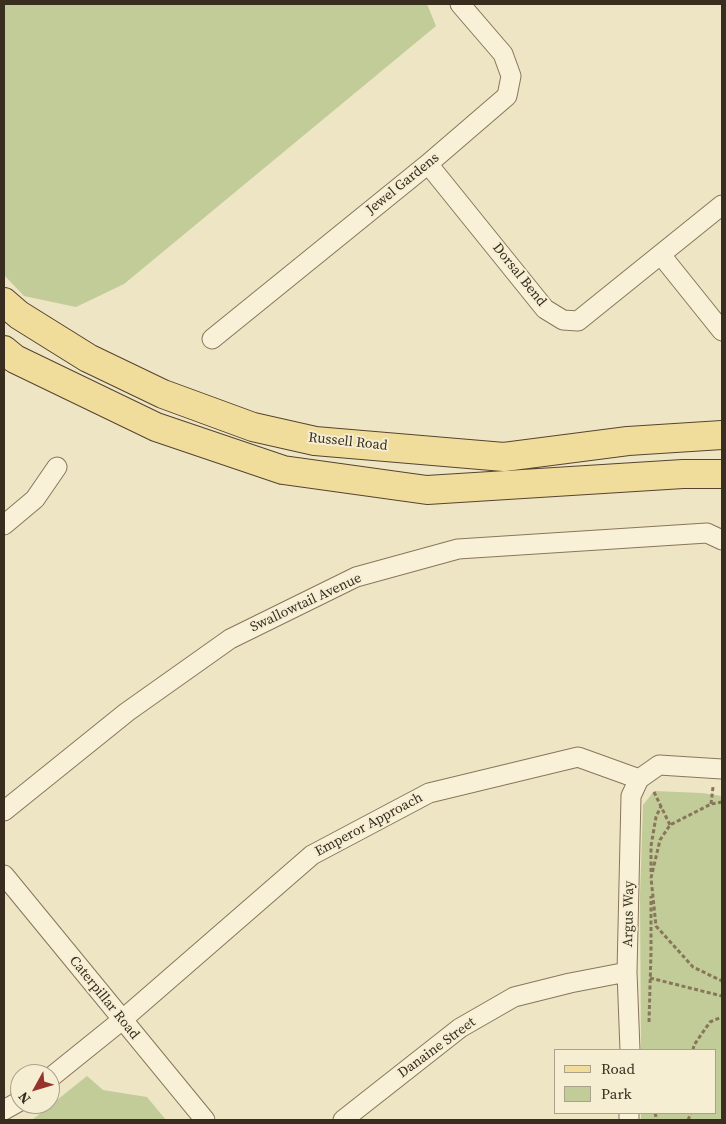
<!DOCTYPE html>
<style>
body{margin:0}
#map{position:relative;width:726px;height:1124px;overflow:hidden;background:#eee5c4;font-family:"Source Serif 4",serif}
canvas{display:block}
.frame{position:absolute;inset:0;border:5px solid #382d1e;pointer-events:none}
.legend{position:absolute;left:554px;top:1049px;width:162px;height:65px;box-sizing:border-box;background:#f5eed3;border:1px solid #a9a18b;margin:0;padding:6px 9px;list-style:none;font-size:15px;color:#382d1e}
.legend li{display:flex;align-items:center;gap:10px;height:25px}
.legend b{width:25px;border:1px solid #a9a18b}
.north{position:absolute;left:10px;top:1064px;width:50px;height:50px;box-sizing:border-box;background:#f5eed3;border:1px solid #a9a18b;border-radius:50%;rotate:231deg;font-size:14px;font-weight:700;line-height:20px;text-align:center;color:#382d1e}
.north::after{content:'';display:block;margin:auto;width:18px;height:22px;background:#96332b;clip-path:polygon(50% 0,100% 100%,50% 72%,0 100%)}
</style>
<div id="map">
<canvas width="726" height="1124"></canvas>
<div class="frame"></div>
<ul class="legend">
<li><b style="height:6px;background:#f0dd9c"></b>Road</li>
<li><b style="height:14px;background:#c1cc98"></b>Park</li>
</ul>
<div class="north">N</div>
</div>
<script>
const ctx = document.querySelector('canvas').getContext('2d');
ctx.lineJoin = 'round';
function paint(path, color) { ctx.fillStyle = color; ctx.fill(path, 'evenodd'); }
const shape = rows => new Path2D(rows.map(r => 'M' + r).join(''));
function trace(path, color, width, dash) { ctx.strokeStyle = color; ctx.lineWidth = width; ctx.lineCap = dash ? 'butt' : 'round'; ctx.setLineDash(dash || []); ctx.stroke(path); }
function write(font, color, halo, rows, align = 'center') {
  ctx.font = font + ' "Source Serif 4",serif'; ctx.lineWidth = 4; ctx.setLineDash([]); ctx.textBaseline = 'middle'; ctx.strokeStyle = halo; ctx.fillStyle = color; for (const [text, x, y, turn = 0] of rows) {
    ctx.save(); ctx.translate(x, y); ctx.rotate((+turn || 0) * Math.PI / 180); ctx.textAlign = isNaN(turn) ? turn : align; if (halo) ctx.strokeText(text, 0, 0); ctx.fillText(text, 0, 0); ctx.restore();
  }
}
const green = shape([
 [4,4,427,4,436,26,124,284,76,307,24,296,4,275],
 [654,791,702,793,722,796,722,1120,641,1120,641,1113,715,1113,715,1050,641,1050,640,895,643,805],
 [87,1076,103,1090,147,1097,166,1120,32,1120]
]);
const path = shape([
 [654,792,670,825],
 [722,802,711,804,670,825,660,840,651,878,656,926,693,967,722,981],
 [711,804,713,787],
 [651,872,651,846,656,817,661,806],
 [650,978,722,996],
 [649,1022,651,952,651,896],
 [693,1050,694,1045,710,1022,722,1017],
 [655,1113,657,1120],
 [688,1120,691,1113]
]);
const street = shape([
 [428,164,545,309,563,320,578,321,722,205],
 [661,255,722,331],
 [212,339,428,164,507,96,511,76,503,54,460,4],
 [4,525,35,499,57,467],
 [639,779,659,765,722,769],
 [4,811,127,712,230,639,356,577,458,549,707,533,722,540],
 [4,875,205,1120],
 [630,1050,627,972,631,796,639,779],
 [50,1078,122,1020,312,855,429,793,578,757,639,779],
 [4,1110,20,1101],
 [343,1120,460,1028,514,997,570,983,627,972],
 [629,1120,629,1113]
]);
const primary = shape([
 [4,302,19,315,88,358,163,394,253,427,315,441,504,457,628,441,722,435],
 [4,350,15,359,156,427,283,470,427,490,683,474,722,474]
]);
const streetNames = [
 ["Jewel Gardens",403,184,-39],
 ["Dorsal Bend",519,275,51],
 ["Russell Road",348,442,6],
 ["Swallowtail Avenue",306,603,-25],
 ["Emperor Approach",369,825,-28],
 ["Argus Way",629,914,-89],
 ["Caterpillar Road",104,998,51],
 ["Danaine Street",437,1048,-36]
];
paint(green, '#c1cc98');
trace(street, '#88765b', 21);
trace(primary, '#56442f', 30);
trace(path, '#88765b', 3, [4, 2.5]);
trace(street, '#f8f1d7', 19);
trace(primary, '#f0dd9c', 28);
write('14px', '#382d1e', '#f5eed3', streetNames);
</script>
